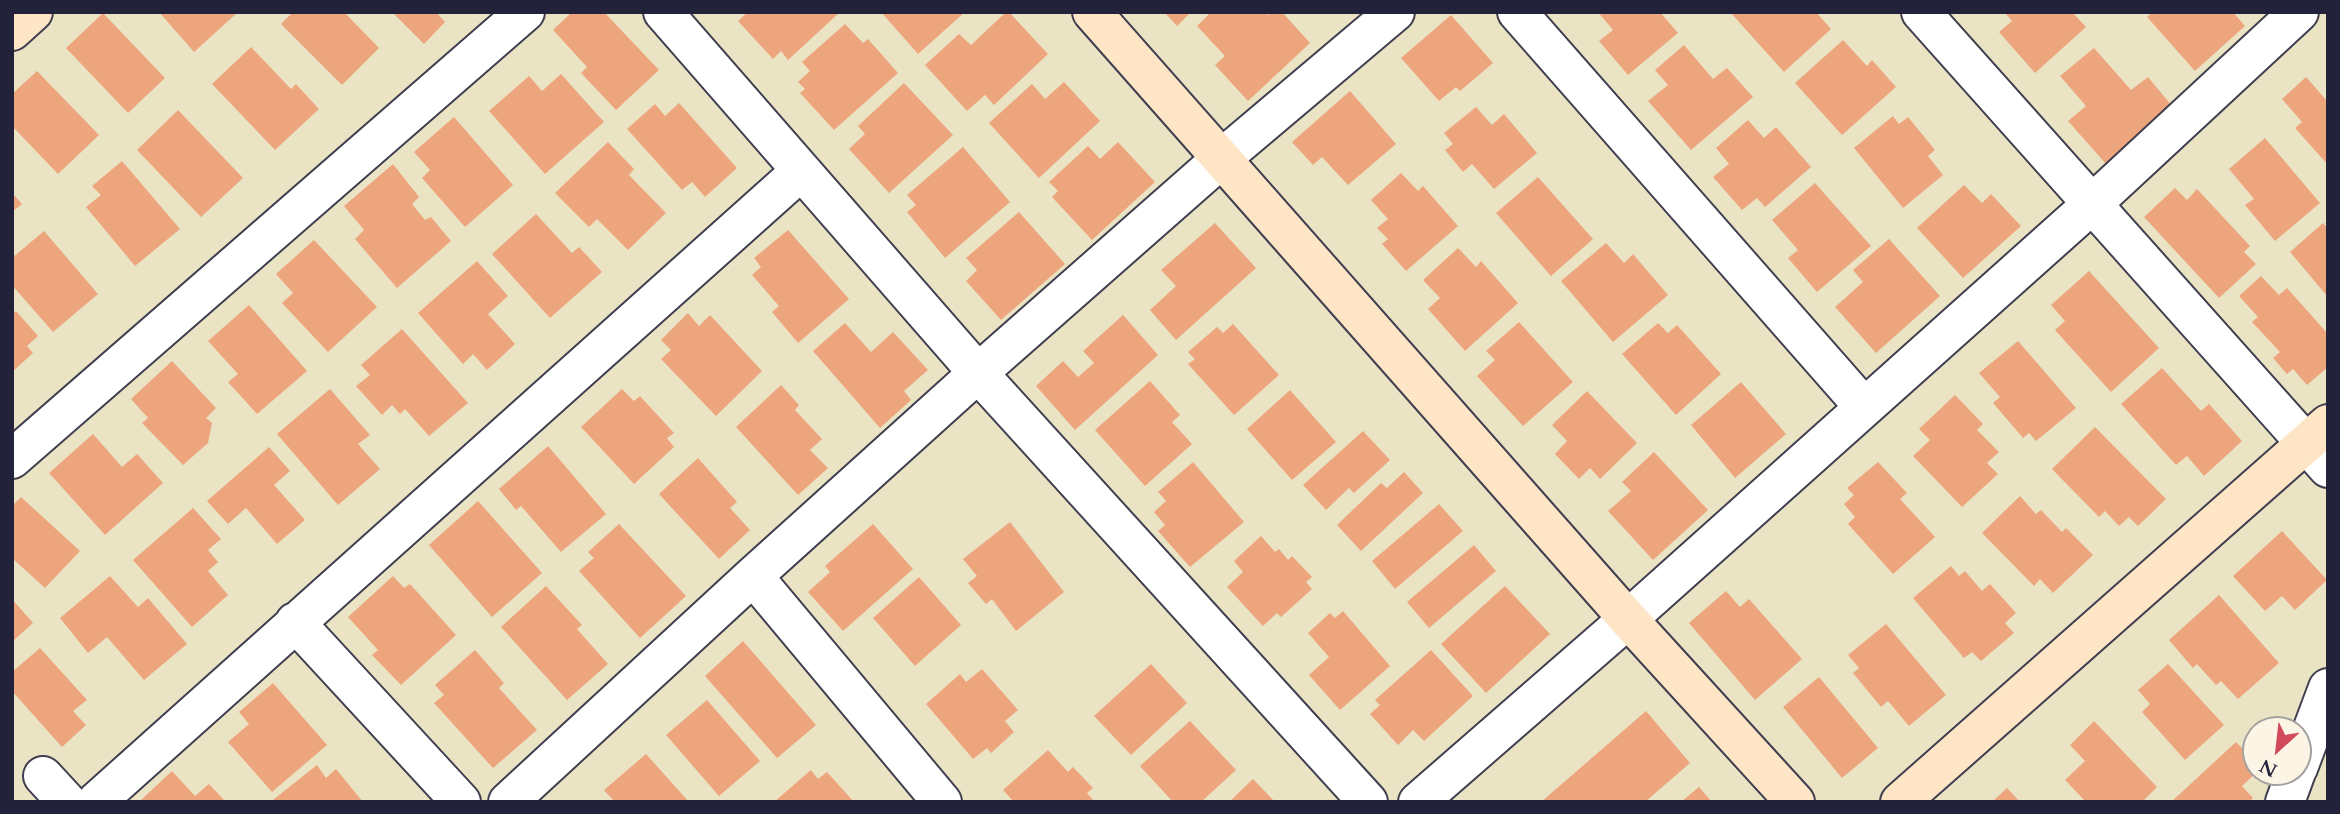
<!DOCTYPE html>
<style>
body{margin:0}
#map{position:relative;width:2340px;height:814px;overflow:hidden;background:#ebe4c4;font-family:Cardo,serif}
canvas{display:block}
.frame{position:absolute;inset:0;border:14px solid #22223b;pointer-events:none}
.north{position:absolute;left:2242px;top:716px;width:70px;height:70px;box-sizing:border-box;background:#fcf5e5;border:2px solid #a5a1a1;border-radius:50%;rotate:207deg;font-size:19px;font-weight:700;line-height:28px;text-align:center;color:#22223b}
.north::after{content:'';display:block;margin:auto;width:24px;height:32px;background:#d1495b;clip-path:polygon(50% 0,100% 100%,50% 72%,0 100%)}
</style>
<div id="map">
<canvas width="2340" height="814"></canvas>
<div class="frame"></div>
<div class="north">N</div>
</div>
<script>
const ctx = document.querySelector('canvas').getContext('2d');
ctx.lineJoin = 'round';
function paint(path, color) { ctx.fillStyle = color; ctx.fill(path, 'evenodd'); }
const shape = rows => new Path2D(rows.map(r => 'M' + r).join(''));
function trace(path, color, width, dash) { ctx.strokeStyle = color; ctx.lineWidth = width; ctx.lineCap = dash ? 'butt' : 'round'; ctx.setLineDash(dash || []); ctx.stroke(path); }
const building = shape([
 [159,12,238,12,194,52],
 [293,12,344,12,379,48,342,85,281,24],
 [392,12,436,12,445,22,424,44],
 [572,12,604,12,659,70,616,110,581,73,587,67,553,30],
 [748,12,840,12,788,60,781,51,773,59,738,21],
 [881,12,965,12,918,54],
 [1006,12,1009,12,1048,54,994,105,985,95,967,111,925,65,959,34,971,45],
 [1164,12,1191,12,1177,26],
 [1211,12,1265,12,1268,15,1271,12,1282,12,1310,43,1248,101,1215,65,1225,56,1197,26],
 [1598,12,1660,12,1678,33,1628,75,1599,41,1613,30],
 [1730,12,1816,12,1831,29,1784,72],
 [2006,12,2072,12,2086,27,2035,73,1999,32,2012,21,2005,13],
 [2153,12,2233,12,2245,26,2195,71,2147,17],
 [103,13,165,78,128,113,66,48],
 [1451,15,1493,63,1460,91,1456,87,1439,101,1401,58],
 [845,24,863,43,868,39,898,73,834,130,800,93,805,89,798,82,810,71,802,62],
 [1843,40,1867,66,1872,60,1896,87,1842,135,1795,83],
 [1684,45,1713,79,1727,68,1753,97,1691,150,1648,101,1668,85,1655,70],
 [251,47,291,89,296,84,319,109,275,150,212,84],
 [2094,48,2131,90,2148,77,2172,106,2106,164,2068,121,2086,106,2060,76],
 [37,71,99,135,58,174,12,126,12,94],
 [561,74,604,122,545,174,489,111,529,76,542,91],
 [2306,77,2328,102,2328,165,2295,128,2302,122,2282,99],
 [1064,82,1100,121,1039,178,989,123,1032,84,1045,99],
 [904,83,953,135,889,193,849,149,865,134,858,126],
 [1350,91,1396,144,1348,185,1322,157,1313,165,1292,142],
 [679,103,737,168,705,197,692,182,682,190,627,129,655,104,665,116],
 [1476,107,1492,125,1504,114,1537,153,1494,189,1472,164,1463,172,1445,150,1453,144,1444,133],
 [178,110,243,178,201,217,137,150],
 [1893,116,1899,124,1908,117,1935,150,1928,156,1943,175,1903,208,1854,148],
 [454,117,513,185,465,227,422,178,430,170,414,152],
 [1748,120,1764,138,1776,127,1811,167,1765,207,1757,198,1742,210,1713,177,1729,164,1716,148],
 [2265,138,2320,203,2275,241,2245,205,2254,199,2229,169],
 [608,142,634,169,629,175,666,213,628,250,597,219,589,227,555,193],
 [1118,142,1155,182,1092,240,1052,197,1058,191,1049,182,1088,146,1100,159],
 [963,147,1010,202,945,258,907,212,916,205,907,195],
 [122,161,180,229,135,266,86,207,101,195,92,186],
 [393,164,419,197,412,204,425,220,431,217,451,241,397,288,355,239,364,230,344,206],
 [1401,173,1418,191,1423,186,1458,226,1406,271,1382,244,1388,239,1377,228,1388,219,1371,200],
 [1538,177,1593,239,1551,276,1496,213],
 [1815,183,1871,246,1817,292,1788,258,1798,250,1772,220],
 [1964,185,1982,203,1991,194,2021,226,1963,278,1917,228],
 [2175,188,2187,200,2197,189,2250,246,2244,252,2256,264,2219,298,2144,217],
 [12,193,22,204,12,212],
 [1019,212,1065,264,1001,320,966,281,977,270,966,258],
 [536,214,572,253,579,247,602,272,550,318,492,254],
 [1215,223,1256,268,1176,340,1150,310,1176,286,1161,270],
 [2323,223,2328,229,2328,297,2290,252],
 [788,230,849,299,798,343,772,312,779,306,752,275,761,267,754,258],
 [44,231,98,294,53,332,12,285,12,258],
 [1889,239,1940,296,1876,353,1835,307,1863,282,1853,270],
 [314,240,377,307,328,352,282,303,293,293,276,274],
 [1606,243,1624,263,1633,254,1668,295,1613,342,1561,281],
 [1458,248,1476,267,1481,261,1518,303,1465,351,1428,309,1440,298,1423,280],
 [477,261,508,296,488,314,515,344,487,370,473,354,463,364,418,313],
 [2089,271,2159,348,2111,392,2055,330,2065,321,2051,305],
 [2261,276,2279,295,2287,288,2328,334,2328,367,2307,385,2293,369,2287,374,2273,358,2280,352,2252,322,2258,317,2239,296],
 [249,305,307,371,257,414,228,382,238,374,208,341],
 [16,311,38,336,27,346,33,353,12,372,12,314],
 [688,313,699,326,710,315,762,371,716,416,661,359,671,350,661,340],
 [1123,315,1158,355,1075,430,1036,386,1063,361,1078,377,1094,363,1083,351],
 [1519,322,1573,382,1523,426,1477,376,1495,360,1486,351],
 [845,323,871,352,893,332,928,370,904,391,911,400,880,428,813,351],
 [1658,323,1668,333,1677,325,1721,374,1676,415,1622,354],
 [1233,324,1279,375,1234,415,1188,364,1195,359,1188,352,1217,327,1223,333],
 [402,329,468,403,429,436,405,409,400,414,392,405,382,415,356,386,370,375,361,365],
 [2018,341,2076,408,2036,441,2029,433,2023,438,1993,403,2000,397,1979,373],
 [172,361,216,408,206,418,212,423,208,443,183,465,142,423,148,418,131,399],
 [2162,368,2201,411,2209,404,2242,441,2204,476,2187,456,2176,465,2121,404],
 [1150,381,1180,415,1172,422,1192,444,1145,486,1095,430],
 [1741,382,1786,434,1735,478,1691,425],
 [781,385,799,405,795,410,822,439,810,450,828,468,798,495,736,427],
 [330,389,370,435,358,444,380,469,338,505,277,434],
 [622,389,634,401,640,396,674,433,667,438,674,447,634,484,581,427],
 [1290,390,1336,442,1292,480,1247,429],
 [1587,391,1637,443,1600,479,1590,468,1579,479,1555,454,1567,441,1552,425],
 [1955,395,1983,424,1977,430,1999,452,1987,463,1998,474,1962,507,1913,456,1930,440,1919,429],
 [2095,427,2166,499,2138,526,2129,517,2119,526,2105,511,2099,517,2052,469],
 [1363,431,1390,460,1354,493,1349,488,1326,510,1303,485],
 [93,434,122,467,137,454,163,483,105,535,49,473],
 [548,446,606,514,561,552,521,506,516,510,499,489],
 [269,447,290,471,274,485,305,520,277,544,246,508,228,524,207,501],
 [1654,452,1708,510,1653,560,1608,511,1631,491,1622,482],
 [698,458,737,502,730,508,750,530,719,559,659,494],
 [1193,462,1244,522,1190,567,1158,531,1165,525,1154,512,1166,501,1158,492],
 [1878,462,1907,493,1900,499,1935,537,1893,574,1848,524,1855,517,1844,504,1854,495,1847,488],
 [1404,472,1423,493,1361,551,1337,525,1381,483,1387,488],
 [2020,496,2036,514,2041,510,2062,532,2066,528,2093,555,2053,593,2040,579,2034,586,1982,533],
 [21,497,80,551,45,588,12,558,12,506],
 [478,501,542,573,492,617,429,545],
 [1439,504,1463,531,1395,589,1372,561],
 [193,508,221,539,208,550,218,562,208,571,228,595,192,627,133,560],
 [1010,522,1064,592,1016,631,992,599,986,604,968,583,977,576,963,559],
 [619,524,686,596,640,638,579,571,594,558,588,552],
 [873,524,913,569,843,631,808,592,830,572,825,566],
 [2282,531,2327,580,2295,610,2282,596,2265,611,2233,576],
 [1261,536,1275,552,1279,549,1288,560,1292,556,1312,577,1306,582,1312,589,1281,617,1277,613,1263,626,1227,587,1243,572,1234,561],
 [1474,545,1496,571,1429,628,1407,602],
 [1951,566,1959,576,1965,571,1982,591,1990,584,2016,613,2005,623,2014,633,1981,661,1972,652,1964,658,1913,598],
 [110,576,138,607,148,598,187,644,144,680,107,637,88,653,60,618],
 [393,576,404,588,410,584,456,635,401,685,372,655,378,650,348,617],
 [919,577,961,625,915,666,873,618],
 [546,586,582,625,577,629,608,664,567,700,501,627],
 [1505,586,1550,634,1486,693,1441,644],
 [1726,591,1740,607,1749,599,1802,659,1755,700,1689,623],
 [2219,595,2279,663,2238,699,2221,681,2216,685,2197,664,2193,668,2169,640],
 [12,599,33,623,12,642],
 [1343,611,1390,666,1340,710,1309,675,1329,657,1308,633,1330,613,1335,618],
 [1886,624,1946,695,1909,726,1888,701,1881,707,1853,673,1859,668,1848,655],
 [743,641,816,725,777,758,705,676],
 [40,648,87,700,73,711,86,725,62,747,12,691,12,672],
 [475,650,504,683,499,688,537,730,493,768,434,703,444,695,435,685],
 [1431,650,1473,696,1424,741,1413,730,1398,745,1370,714,1380,705,1375,700],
 [1151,664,1187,703,1131,755,1094,716],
 [2168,664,2224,725,2185,760,2142,712,2150,704,2138,690],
 [982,669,1018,710,1005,721,1014,732,991,753,987,748,973,759,926,704,960,674,966,682],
 [1819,677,1878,748,1842,778,1783,707],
 [273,683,327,745,272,792,228,742,249,724,239,712],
 [707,700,760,761,719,796,666,735],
 [1646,711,1690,763,1645,802,1541,802],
 [1190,721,1236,770,1201,802,1173,802,1140,766],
 [2094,721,2157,787,2142,802,2086,802,2065,780,2085,761,2070,745],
 [2236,742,2256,763,2256,773,2242,786,2253,798,2249,802,2171,802],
 [1048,750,1068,772,1073,767,1093,788,1087,793,1095,802,1014,802,1003,790],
 [646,754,689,802,615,802,604,790],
 [317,765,326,778,336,769,363,802,275,802,273,800],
 [811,770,818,779,827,772,854,802,774,802],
 [172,771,195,796,209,784,226,802,139,802],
 [1253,779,1275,802,1229,802],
 [1699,787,1712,802,1681,802],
 [2007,788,2020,802,1992,802]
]);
const street = shape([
 [663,12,978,373,1368,802],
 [1517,12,1864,407],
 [1921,12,2328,468],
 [12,459,525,12],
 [753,576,942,802],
 [295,622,461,802],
 [2298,768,2328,688],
 [43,776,67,802],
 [96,802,801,171],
 [508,802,753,576,978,373,1221,159,1395,12],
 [1418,802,1628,619,2091,205,2299,12],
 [2285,802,2296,772]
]);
const secondary = shape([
 [1092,12,1628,619,1795,802],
 [12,31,33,12],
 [1900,802,2328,424]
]);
paint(building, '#eda57e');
trace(street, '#403f50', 42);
trace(secondary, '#403f50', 42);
trace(street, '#fff', 38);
trace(secondary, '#fde5c5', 38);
</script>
